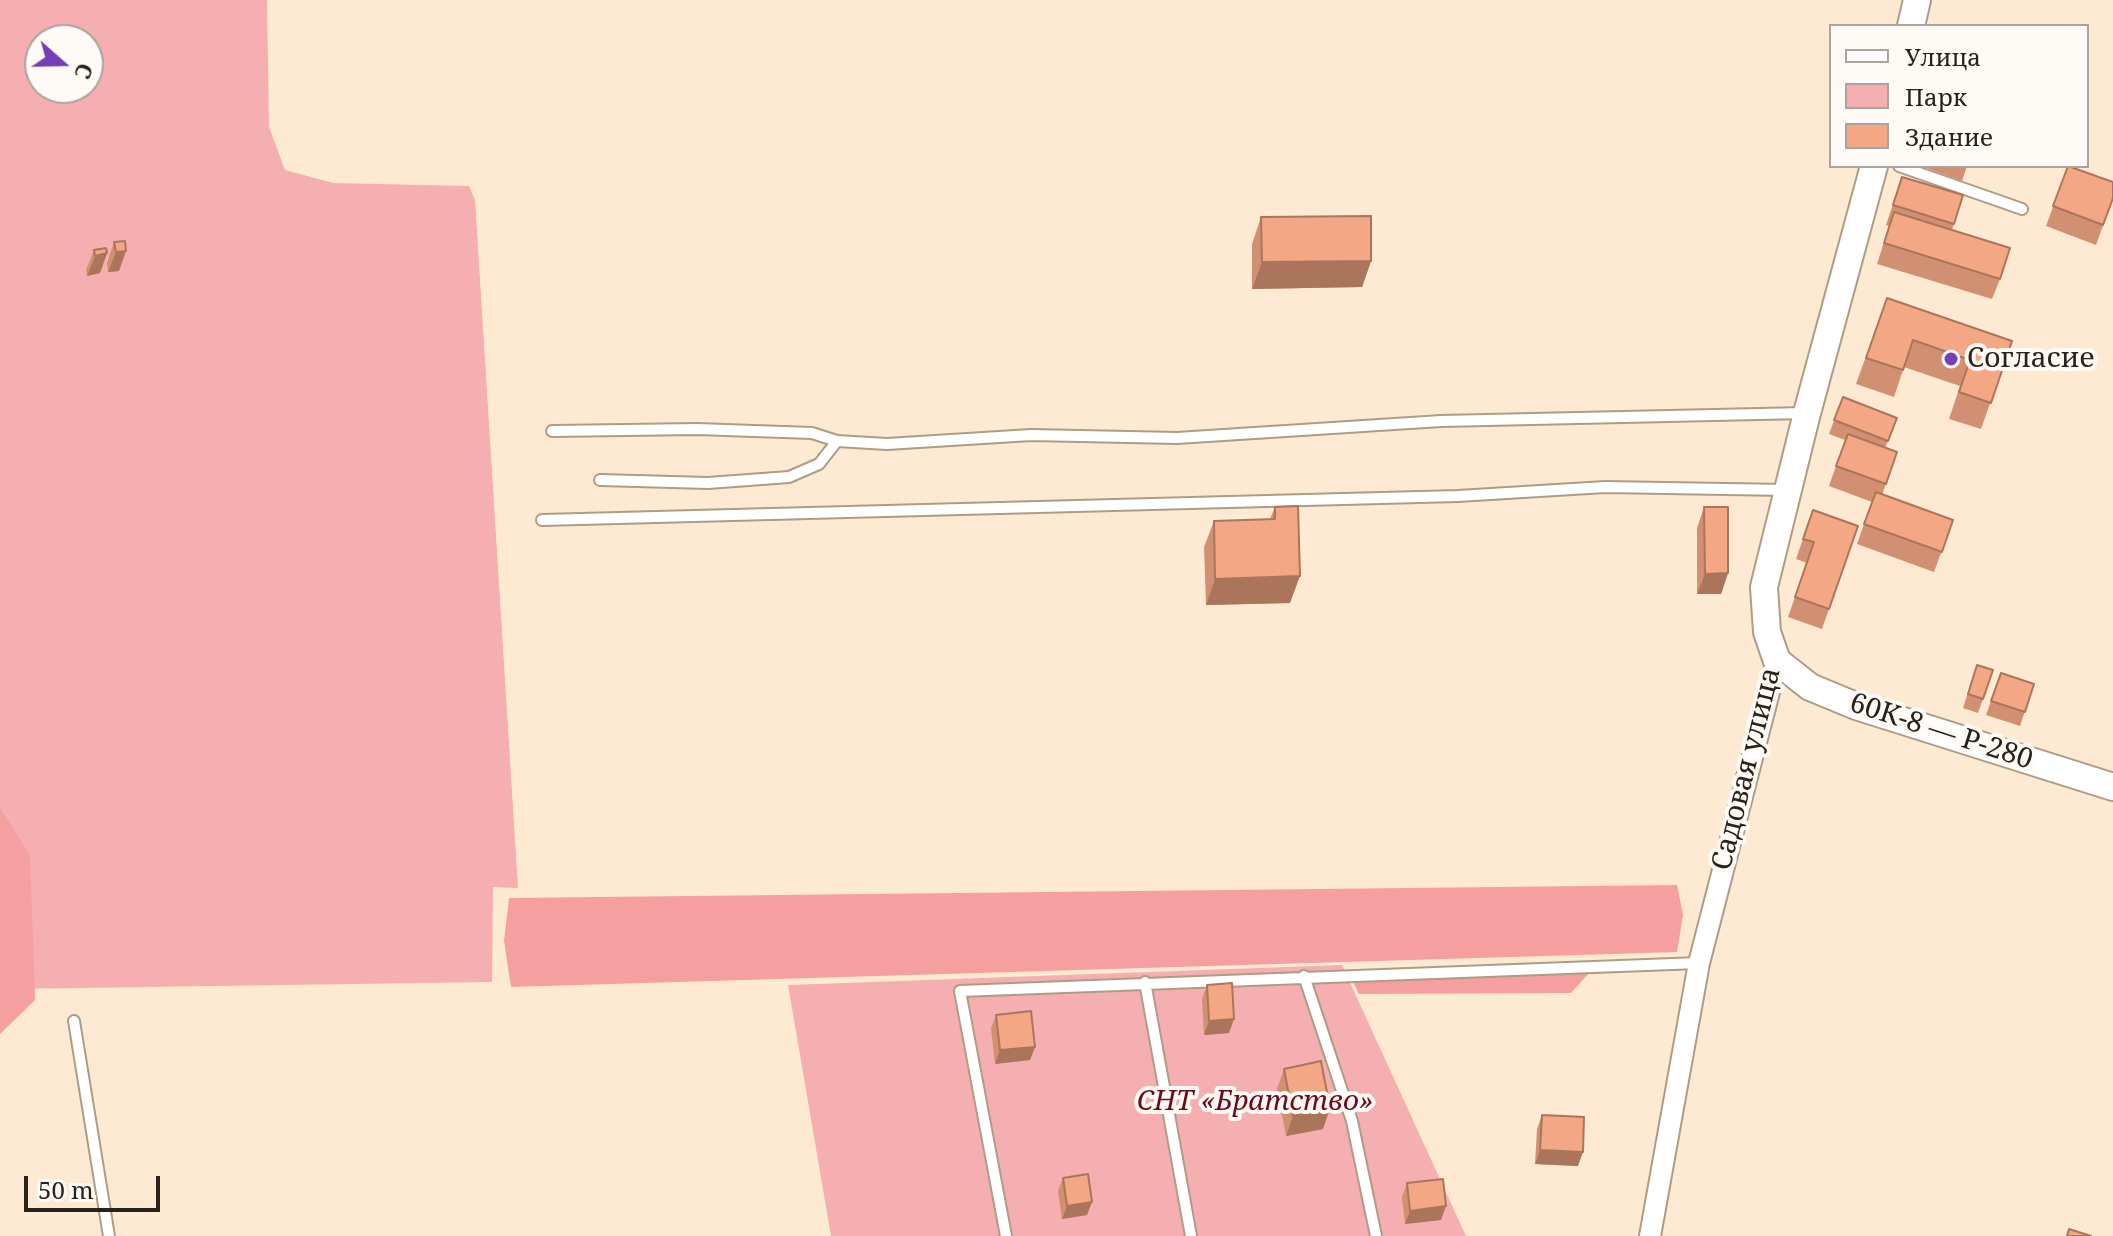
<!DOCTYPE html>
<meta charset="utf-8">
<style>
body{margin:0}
#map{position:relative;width:2113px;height:1236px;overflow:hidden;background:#feead2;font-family:"Noto Serif",serif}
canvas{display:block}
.legend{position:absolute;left:1829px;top:24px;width:260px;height:144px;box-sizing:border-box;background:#fefaf5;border:2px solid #a9a49d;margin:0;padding:10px 14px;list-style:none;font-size:24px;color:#292219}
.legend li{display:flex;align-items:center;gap:16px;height:40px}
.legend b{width:40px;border:2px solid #a9a49d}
.north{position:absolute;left:24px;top:24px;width:80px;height:80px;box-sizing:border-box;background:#fefaf5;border:2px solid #a9a49d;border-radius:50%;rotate:110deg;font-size:22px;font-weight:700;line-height:32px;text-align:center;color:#292219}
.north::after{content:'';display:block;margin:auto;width:28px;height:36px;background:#753fb6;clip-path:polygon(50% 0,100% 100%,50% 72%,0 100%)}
.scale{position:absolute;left:24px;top:1176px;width:136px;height:36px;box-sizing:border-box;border:4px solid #292219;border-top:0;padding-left:10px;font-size:24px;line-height:28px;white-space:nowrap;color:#292219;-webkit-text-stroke:6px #fefaf5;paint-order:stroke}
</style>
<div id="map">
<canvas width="2113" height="1236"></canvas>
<ul class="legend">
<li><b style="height:10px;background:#fff"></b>Улица</li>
<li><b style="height:22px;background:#f5afb0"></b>Парк</li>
<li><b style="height:22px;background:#f4a784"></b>Здание</li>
</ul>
<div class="north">С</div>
<div class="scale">50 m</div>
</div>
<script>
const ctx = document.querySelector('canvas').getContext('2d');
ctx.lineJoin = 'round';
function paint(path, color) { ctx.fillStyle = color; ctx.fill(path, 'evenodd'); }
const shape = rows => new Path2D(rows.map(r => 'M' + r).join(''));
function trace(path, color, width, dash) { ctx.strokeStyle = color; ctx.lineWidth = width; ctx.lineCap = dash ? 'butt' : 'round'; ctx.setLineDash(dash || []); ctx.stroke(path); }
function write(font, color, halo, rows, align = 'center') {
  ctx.font = font + ' "Noto Serif",serif'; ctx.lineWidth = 8; ctx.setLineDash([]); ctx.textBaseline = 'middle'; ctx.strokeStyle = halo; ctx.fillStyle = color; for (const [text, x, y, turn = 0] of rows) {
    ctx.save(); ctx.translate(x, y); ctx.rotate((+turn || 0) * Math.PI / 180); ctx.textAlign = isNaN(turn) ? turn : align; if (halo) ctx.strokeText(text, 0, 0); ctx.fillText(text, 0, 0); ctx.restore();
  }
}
const green = shape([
 [0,0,267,0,269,127,285,170,333,183,469,186,475,200,518,888,493,887,492,982,8,989,0,960],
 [40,40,88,40,88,88,40,88],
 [1342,965,1466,1236,831,1236,788,985]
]);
const forest = shape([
 [0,808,30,855,35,1000,0,1034],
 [1677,885,1683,915,1677,952,511,987,504,941,509,898],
 [1591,971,1571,993,1359,994,1351,978]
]);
const service = shape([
 [1899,166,2022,209],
 [552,431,697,429,812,433,837,441,887,444,1031,435,1177,438,1441,421,1805,413],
 [600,480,708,483,789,477,819,464,837,441],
 [542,520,1458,496,1605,487,1786,490],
 [1304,976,1352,1121,1376,1236],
 [1145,982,1191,1236],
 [74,1021,109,1236],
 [1006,1236,960,991,1699,963]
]);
const minor = shape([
 [1650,1236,1699,963,1777,661]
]);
const tertiary = shape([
 [1911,26,1917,0],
 [1874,166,1807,413,1764,587,1767,632,1777,661,1810,687,1856,706,2113,787]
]);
const wall = shape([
 [1921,166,1967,166,1962,181],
 [2068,166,2113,198,2096,245,2046,226],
 [1902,177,1963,195,1952,230,2000,279,1992,299,1877,264,1889,226,1886,225],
 [1261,217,1371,261,1362,287,1252,289,1252,244],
 [114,242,119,271,108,272,107,263],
 [94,250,107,253,100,273,87,276,86,270],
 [1887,298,2012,341,1981,429,1949,419,1960,386,1904,367,1894,397,1856,384],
 [1843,397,1897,418,1885,448,1897,452,1882,495,1953,520,1934,572,1857,544,1872,502,1829,486,1845,440,1829,434],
 [1275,507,1290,603,1206,605,1204,547,1214,521,1270,519],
 [1704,507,1728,573,1721,594,1697,594,1697,528],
 [1813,510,1858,526,1822,629,1788,617,1807,563,1796,559],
 [1977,665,1993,670,1978,713,1963,708],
 [2001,673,2034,684,2020,726,1986,715],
 [1207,985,1229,1033,1204,1035,1202,999],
 [996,1015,1035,1047,1030,1060,995,1064,991,1028],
 [1284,1069,1330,1108,1323,1129,1286,1136,1277,1089],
 [1542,1115,1578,1166,1535,1164,1537,1129],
 [1063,1178,1087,1215,1062,1219,1058,1191],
 [1407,1183,1441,1220,1405,1224,1402,1197]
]);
const shadedWall = shape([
 [126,251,119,271,108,272,116,252],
 [107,253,100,273,87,276,95,256],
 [1371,261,1362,287,1252,289,1262,262],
 [1728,573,1721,594,1697,594,1705,574],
 [1300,576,1290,603,1206,605,1215,579],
 [1234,1019,1229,1033,1204,1035,1209,1021],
 [1035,1047,1030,1060,995,1064,1000,1050],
 [1330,1108,1323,1129,1286,1136,1293,1116],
 [1540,1150,1583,1152,1578,1166,1535,1164],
 [1092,1202,1087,1215,1062,1219,1067,1206],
 [1446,1206,1441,1220,1405,1224,1410,1211]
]);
const building = shape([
 [2068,166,2113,182,2113,198,2103,225,2053,206,2068,166],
 [1902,177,1963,195,1954,224,1893,205,1902,177],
 [1894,212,2010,248,2000,279,1884,243,1894,212],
 [1371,216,1371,261,1262,262,1261,217,1371,216],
 [125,241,126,251,116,252,114,242,125,241],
 [106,248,107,253,95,256,94,250,106,248],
 [1887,298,2012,341,1991,403,1959,392,1970,360,1913,340,1903,370,1866,358,1887,298],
 [1843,397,1897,418,1888,441,1834,420,1843,397],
 [1848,434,1897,452,1886,484,1836,466,1848,434],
 [1876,492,1953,520,1942,552,1864,524,1876,492],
 [1298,506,1300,576,1215,579,1214,521,1275,519,1275,507,1298,506],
 [1704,507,1728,507,1728,573,1705,574,1704,507],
 [1813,510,1858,526,1829,609,1795,597,1814,542,1803,539,1813,510],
 [1977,665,1993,670,1983,699,1968,694,1977,665],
 [2001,673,2034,684,2025,712,1991,701,2001,673],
 [1232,983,1234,1019,1209,1021,1207,985,1232,983],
 [1031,1011,1035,1047,1000,1050,996,1015,1031,1011],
 [1321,1061,1330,1108,1293,1116,1284,1069,1321,1061],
 [1542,1115,1584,1117,1583,1152,1540,1150,1542,1115],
 [1088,1174,1092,1202,1067,1206,1063,1178,1088,1174],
 [1443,1179,1446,1206,1410,1211,1407,1183,1443,1179],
 [2069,1229,2091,1236,2067,1236,2069,1229]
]);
const markers = [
 [1951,359,8,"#753fb6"]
];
const poiNames = [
 ["Согласие",1967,359]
];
const streetNames = [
 ["60К-8 — Р-280",1941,732,18],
 ["Садовая улица",1747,769,-76]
];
const parkNames = [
 ["СНТ «Братство»",1255,1102]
];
paint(green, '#f5afb0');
paint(forest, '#f69fa1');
trace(service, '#af9b86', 14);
trace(minor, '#af9b86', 24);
trace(tertiary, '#af9b86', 30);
trace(service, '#fff', 10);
trace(minor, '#fff', 20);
trace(tertiary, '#fff', 26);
paint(wall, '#d29072');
paint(shadedWall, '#ab755c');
paint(building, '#f4a784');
trace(building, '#ab755c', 2);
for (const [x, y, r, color] of markers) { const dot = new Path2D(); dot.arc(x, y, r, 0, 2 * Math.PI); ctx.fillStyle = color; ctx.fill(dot); trace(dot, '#fefaf5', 3); }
write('28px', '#292219', '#fefaf5', poiNames, 'left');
write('28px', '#292219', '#fefaf5', streetNames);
write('italic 28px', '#70081d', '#fefaf5', parkNames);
</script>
